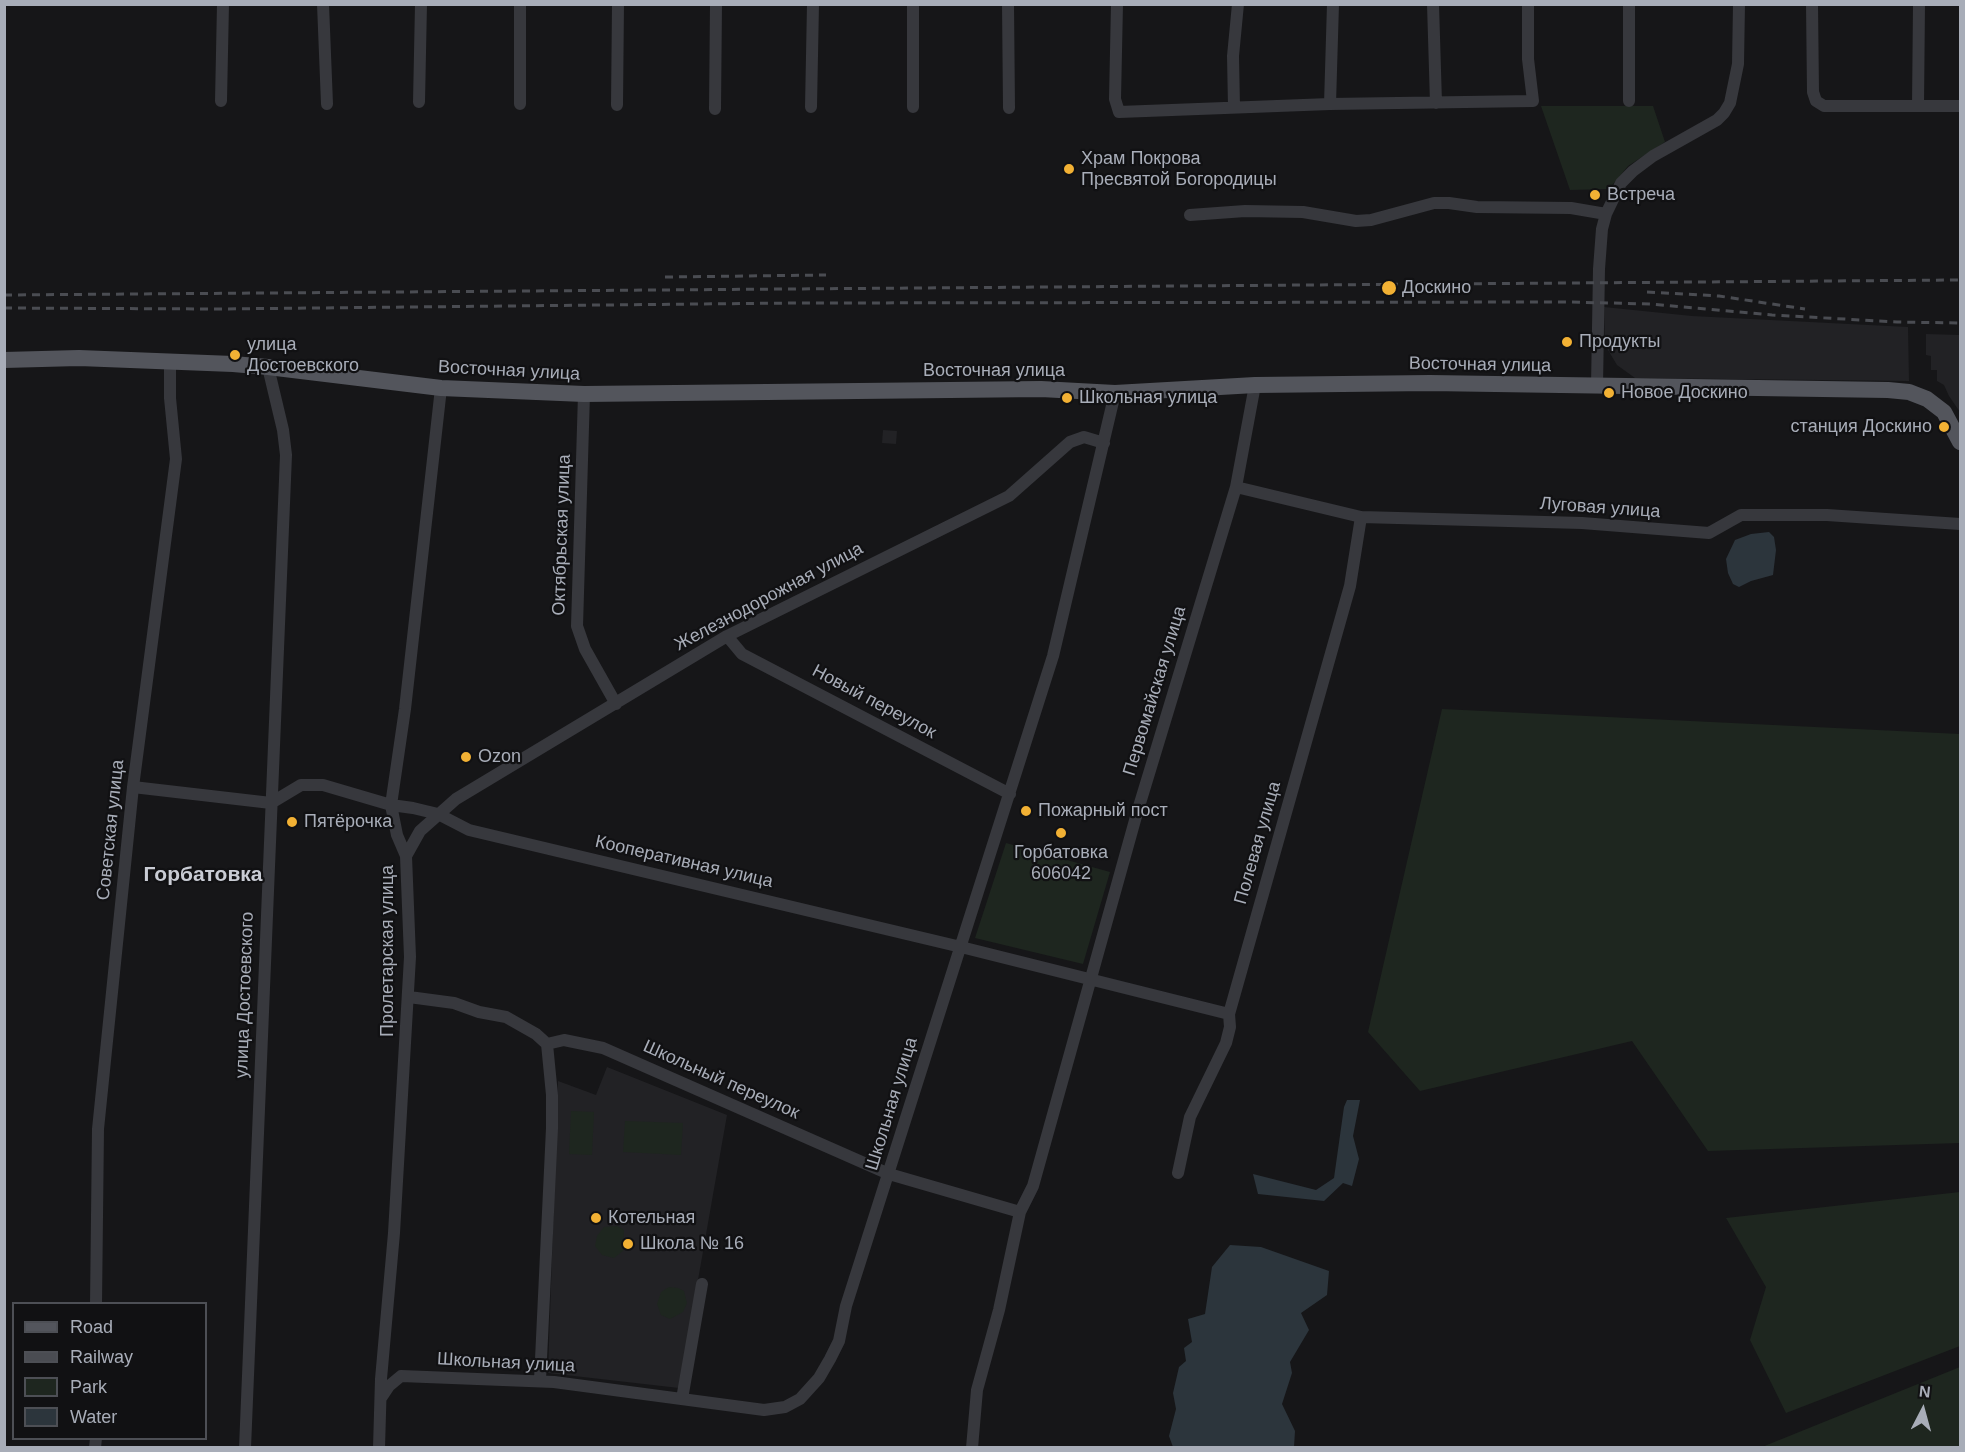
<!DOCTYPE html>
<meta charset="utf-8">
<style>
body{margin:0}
#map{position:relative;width:1965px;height:1452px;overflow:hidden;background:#161618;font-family:Helvetica,sans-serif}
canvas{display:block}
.frame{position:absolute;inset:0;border:6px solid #a8adb8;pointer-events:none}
.legend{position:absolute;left:12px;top:1302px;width:195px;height:138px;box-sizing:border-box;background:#111113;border:2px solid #4d4f55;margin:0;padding:8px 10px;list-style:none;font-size:18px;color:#a8adb8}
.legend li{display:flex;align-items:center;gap:12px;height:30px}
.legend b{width:30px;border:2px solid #4d4f55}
.north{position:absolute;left:1893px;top:1380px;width:60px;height:60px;-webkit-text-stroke:4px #111113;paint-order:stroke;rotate:6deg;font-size:16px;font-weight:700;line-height:24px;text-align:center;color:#a8adb8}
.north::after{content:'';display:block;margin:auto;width:21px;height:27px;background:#a8adb8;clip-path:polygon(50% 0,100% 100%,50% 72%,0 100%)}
</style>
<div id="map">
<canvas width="1965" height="1452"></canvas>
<div class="frame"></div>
<ul class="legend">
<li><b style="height:8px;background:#53555c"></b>Road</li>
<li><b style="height:8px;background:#4a4c52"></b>Railway</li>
<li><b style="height:16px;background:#1e261f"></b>Park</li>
<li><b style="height:16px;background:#2c353c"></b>Water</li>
</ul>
<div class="north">N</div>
</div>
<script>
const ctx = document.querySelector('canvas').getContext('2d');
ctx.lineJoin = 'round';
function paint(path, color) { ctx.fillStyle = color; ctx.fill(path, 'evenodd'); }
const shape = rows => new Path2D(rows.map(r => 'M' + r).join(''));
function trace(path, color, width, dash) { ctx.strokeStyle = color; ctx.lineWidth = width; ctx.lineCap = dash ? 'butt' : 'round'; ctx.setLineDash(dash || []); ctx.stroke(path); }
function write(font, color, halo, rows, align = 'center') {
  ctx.font = font + ' Helvetica,sans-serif'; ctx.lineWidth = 4.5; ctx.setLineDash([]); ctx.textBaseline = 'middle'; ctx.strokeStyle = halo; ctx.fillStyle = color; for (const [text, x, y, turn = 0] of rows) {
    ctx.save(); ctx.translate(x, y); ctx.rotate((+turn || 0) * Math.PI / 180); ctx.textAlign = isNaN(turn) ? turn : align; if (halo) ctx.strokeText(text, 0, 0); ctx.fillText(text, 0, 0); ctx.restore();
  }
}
const built = shape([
 [1604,307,1692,316,1908,327,1909,381,1635,378,1617,365,1605,345],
 [1926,334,1960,335,1960,412,1949,396,1944,385,1937,381,1937,370,1931,370,1931,356,1926,355],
 [883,430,897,431,896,444,882,443],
 [607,1067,727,1115,679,1388,548,1373,558,1081,596,1095]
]);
const green = shape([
 [1541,106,1653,106,1665,142,1628,166,1609,189,1570,190],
 [1442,709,1960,734,1960,1143,1708,1151,1632,1041,1420,1091,1368,1032],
 [1006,843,1110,872,1083,964,975,938],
 [571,1111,594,1112,592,1155,569,1154],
 [625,1121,683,1123,681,1155,623,1152],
 [1960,1192,1960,1346,1786,1413,1750,1340,1766,1287,1726,1218],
 [617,1226,624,1230,623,1251,614,1258,602,1255,595,1246,597,1236,604,1227],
 [669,1287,678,1288,684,1291,687,1303,683,1312,670,1319,661,1315,657,1304,661,1292],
 [1960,1367,1960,1447,1762,1447]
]);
const water = shape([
 [1769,532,1774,537,1776,550,1773,575,1751,581,1739,587,1733,584,1728,573,1726,559,1735,540,1751,534],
 [1347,1100,1360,1100,1353,1136,1359,1159,1352,1186,1343,1183,1324,1201,1258,1194,1253,1174,1316,1190,1334,1178,1344,1107],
 [1230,1245,1261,1247,1329,1271,1327,1295,1301,1313,1309,1330,1290,1362,1292,1373,1282,1404,1295,1431,1294,1447,1173,1447,1169,1436,1176,1409,1173,1393,1179,1367,1186,1361,1184,1348,1192,1342,1188,1319,1205,1314,1212,1267]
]);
const minor = shape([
 [323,4,327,104],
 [1008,4,1009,108],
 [1117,4,1115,99,1119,112,1330,104,1533,101,1528,59,1528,4],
 [1433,4,1436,103],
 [1629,4,1629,101],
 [1812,4,1813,92,1816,101,1824,106,1960,106],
 [221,101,223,4],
 [419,102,421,4],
 [520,104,520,4],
 [1330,104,1333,4],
 [617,105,618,4],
 [1918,106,1919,4],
 [811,107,813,4],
 [913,107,913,4],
 [1234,107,1233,56,1238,4],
 [715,109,716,4],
 [1190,215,1245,211,1303,212,1356,221,1371,220,1434,203,1449,203,1477,207,1571,208,1606,214],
 [1597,386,1599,269,1602,229,1606,214,1621,183,1633,171,1653,156,1717,120,1724,113,1730,103,1738,64,1739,4],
 [584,394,577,626,585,649,616,704],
 [1236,487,1361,517,1582,523,1709,533,1741,515,1827,515,1960,524],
 [727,636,742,654,1010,794],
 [133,787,271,803,301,785,323,785,391,805,413,808,438,814,469,830,961,947,1229,1014],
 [406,856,420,831,456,799,727,636,1009,496,1070,442,1084,437,1104,443],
 [409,997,454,1003,479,1012,506,1017,536,1034,547,1044,564,1040,603,1048,889,1174,1020,1212],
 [1178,1173,1190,1117,1226,1043,1230,1027,1229,1014,1350,586,1361,517],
 [96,1304,98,1129,133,787,176,459,170,398,170,361],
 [540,1380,552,1128,552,1095,547,1044],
 [381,1398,389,1386,401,1376,554,1382,764,1410,785,1407,800,1399,819,1378,830,1359,839,1341,846,1306,1053,656,1115,393],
 [682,1399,702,1284],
 [95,1448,96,1438],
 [245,1448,286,455,283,430,268,367],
 [379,1448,381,1379,394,1233,410,957,406,856,397,835,391,805,405,709,441,388],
 [972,1448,977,1390,999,1310,1020,1212,1033,1186,1137,813,1236,487,1255,385]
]);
const major = shape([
 [4,360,79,358,233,364,268,367,441,388,584,394,1041,389,1115,393,1255,385,1430,383,1888,390,1909,392,1927,399,1944,412,1960,442]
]);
const rail = shape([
 [665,277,826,275],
 [1647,292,1719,296,1805,309],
 [4,295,1960,280],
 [4,308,218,309,796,303,1568,302,1650,304,1772,315,1897,322,1960,323]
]);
const markers = [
 [1069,169,6,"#f2b134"],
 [1595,195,6,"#f2b134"],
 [1389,288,8,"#f2b134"],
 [1567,342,6,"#f2b134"],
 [235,355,6,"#f2b134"],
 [1609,393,6,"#f2b134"],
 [1067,398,6,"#f2b134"],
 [1944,427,6,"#f2b134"],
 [466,757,6,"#f2b134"],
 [1026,811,6,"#f2b134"],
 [292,822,6,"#f2b134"],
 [1061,833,6,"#f2b134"],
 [596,1218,6,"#f2b134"],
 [628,1244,6,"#f2b134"]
];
const poiNames = [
 ["Храм Покрова",1081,159],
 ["Пресвятой Богородицы",1081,180],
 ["Встреча",1607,195],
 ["Доскино",1402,288],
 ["Продукты",1579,342],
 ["улица",247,345],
 ["Достоевского",247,366],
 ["Новое Доскино",1621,393],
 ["Школьная улица",1079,398],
 ["станция Доскино",1932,427,"right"],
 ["Ozon",478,757],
 ["Пожарный пост",1038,811],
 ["Пятёрочка",304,822],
 ["Горбатовка",1061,853,"center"],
 ["606042",1061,874,"center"],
 ["Котельная",608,1218],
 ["Школа № 16",640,1244]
];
const streetNames = [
 ["Восточная улица",1480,365,1],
 ["Восточная улица",509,371,3],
 ["Восточная улица",994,371],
 ["Луговая улица",1600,508,4],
 ["Октябрьская улица",562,535,-88],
 ["Железнодорожная улица",769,597,-28],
 ["Первомайская улица",1155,691,-73],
 ["Новый переулок",874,702,28],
 ["Советская улица",111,830,-84],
 ["Полевая улица",1258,843,-74],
 ["Кооперативная улица",684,862,13],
 ["Пролетарская улица",388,951,-90],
 ["улица Достоевского",245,995,-88],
 ["Школьный переулок",721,1080,24],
 ["Школьная улица",892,1104,-73],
 ["Школьная улица",506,1363,3]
];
const quarterNames = [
 ["Горбатовка",203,875]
];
paint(built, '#222225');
paint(green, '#1e261f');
paint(water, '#2c353c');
trace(minor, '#37383d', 12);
trace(major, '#53555c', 16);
trace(rail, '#4a4c52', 3, [8, 6]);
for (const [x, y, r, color] of markers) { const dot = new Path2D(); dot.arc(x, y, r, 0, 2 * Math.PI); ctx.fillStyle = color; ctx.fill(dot); trace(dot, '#111113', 2); }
write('18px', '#a8adb8', '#111113', poiNames, 'left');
write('18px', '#a8adb8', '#111113', streetNames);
write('bold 21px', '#c9ccd4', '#111113', quarterNames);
</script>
